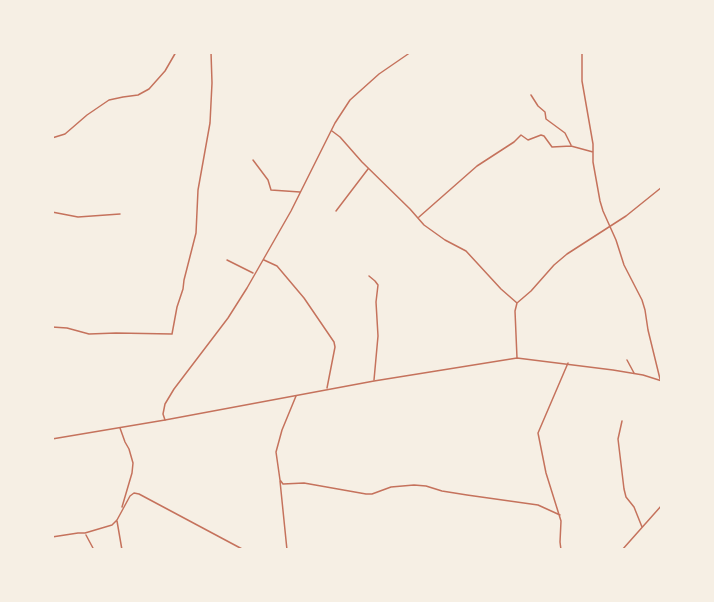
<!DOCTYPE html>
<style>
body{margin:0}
#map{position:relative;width:714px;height:602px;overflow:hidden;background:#f6efe4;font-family:"Work Sans",sans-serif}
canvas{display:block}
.frame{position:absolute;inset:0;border:54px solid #f6efe4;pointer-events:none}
</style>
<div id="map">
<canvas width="714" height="602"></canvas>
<div class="frame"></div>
</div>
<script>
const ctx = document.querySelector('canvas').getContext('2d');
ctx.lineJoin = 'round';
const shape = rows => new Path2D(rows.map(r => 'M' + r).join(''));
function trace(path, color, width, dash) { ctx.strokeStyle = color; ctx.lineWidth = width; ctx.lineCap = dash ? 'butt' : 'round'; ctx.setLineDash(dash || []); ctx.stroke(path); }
const minor = shape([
 [582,52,582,81,593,144,593,162,600,201,603,211,616,240,624,265,642,300,645,310,648,330,660,379],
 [531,95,538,106,545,112,546,119,565,133,571,145],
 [332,131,340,137,362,162,410,209,424,225,445,240,466,251,501,289,517,303],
 [52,138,65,134,87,115,109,100,123,97,138,95,149,89,165,71,176,52],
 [253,160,268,180,271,190,300,192],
 [336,211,368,169],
 [52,212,78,217,120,214],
 [419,217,477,166,514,142,521,135,528,140,541,135,544,136,552,147,571,146,593,152],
 [227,260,253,273],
 [264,260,277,266,304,298,334,342,335,347,327,388],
 [369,276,375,281,378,285,376,302,378,336,374,380],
 [52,327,67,328,89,334,116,333,172,334,177,307,183,289,184,280,196,233,198,190,210,123,212,83,211,52],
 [517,358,515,311,517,303,531,291,554,265,567,254,626,216,662,187],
 [627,360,634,373],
 [296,396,282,430,276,452,280,480,283,484,304,483,366,494,372,494,391,487,414,485,426,486,442,491,467,495,538,505,560,515],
 [165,420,163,414,165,404,174,389,228,318,247,288,291,211,335,123,350,100,379,74,411,52],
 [622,421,618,439,624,489,626,497,634,507,642,527],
 [120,428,125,442,129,449,133,463,132,473,122,507],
 [280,481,287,550],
 [117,521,122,550],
 [86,535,94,550],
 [52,537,78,533,85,533,112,525,117,520,130,496,134,493,139,494,244,550],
 [561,550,560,542,561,521,546,473,538,433,568,363],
 [622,550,662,505]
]);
const tertiary = shape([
 [52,439,165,420,374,381,517,358,613,370,643,375,662,381]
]);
trace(minor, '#c5725c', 1.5);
trace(tertiary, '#c5725c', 1.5);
</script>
